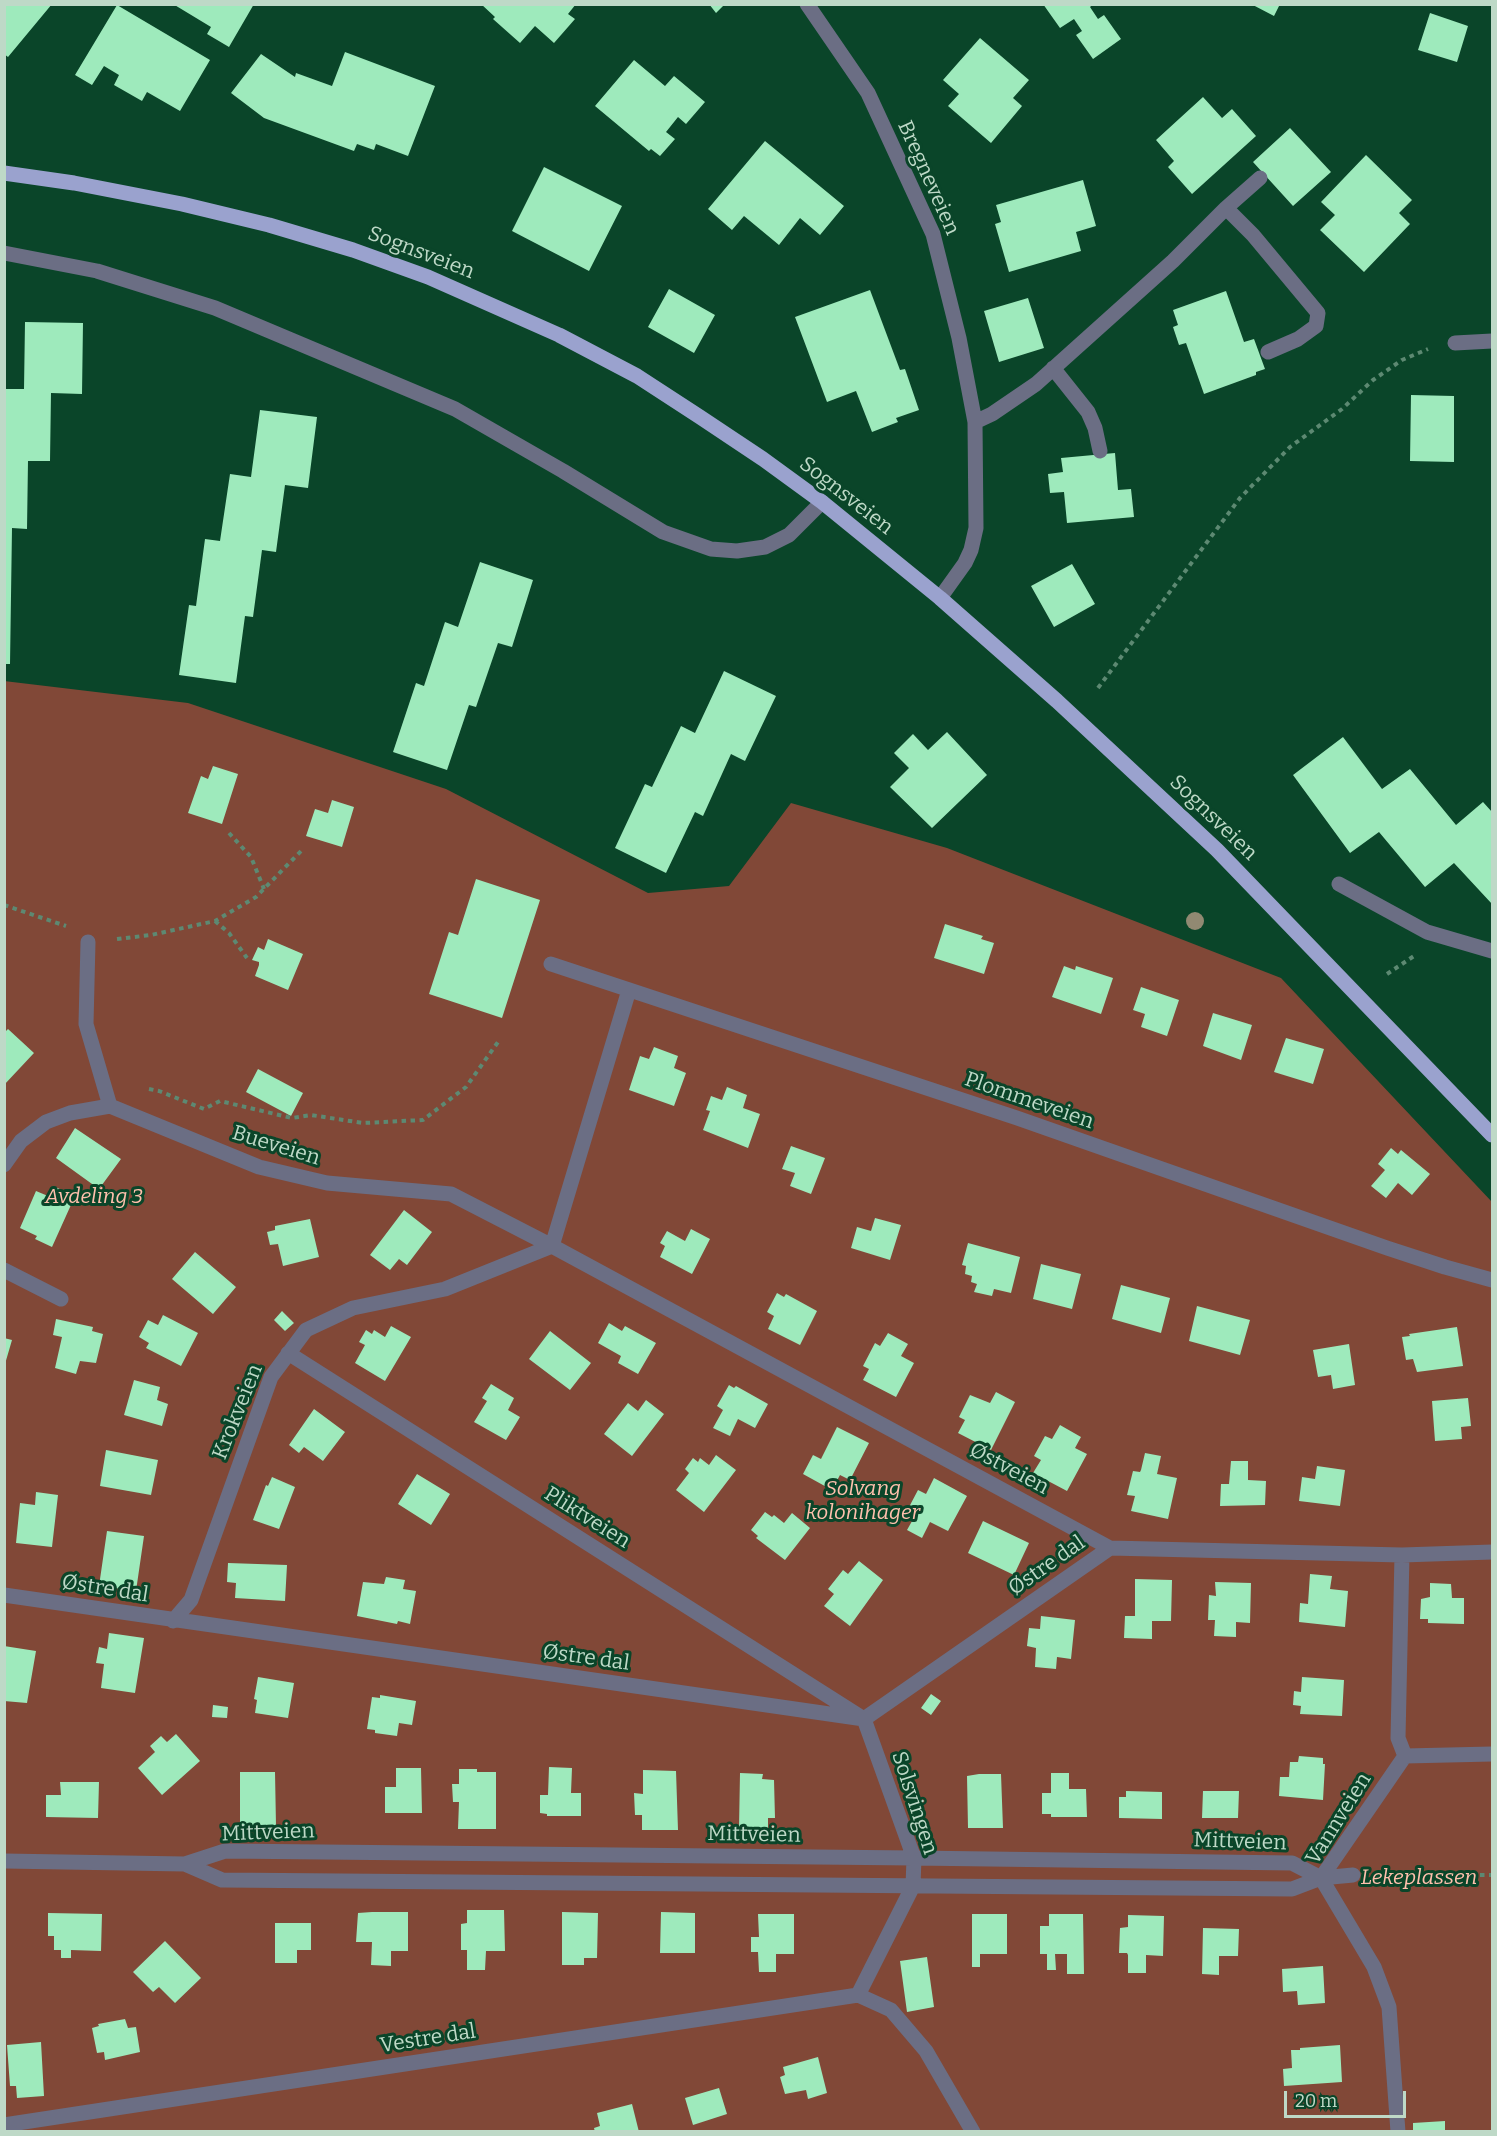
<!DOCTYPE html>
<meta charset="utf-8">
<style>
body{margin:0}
#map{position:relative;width:1497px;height:2136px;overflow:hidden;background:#0a4529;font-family:Bitter,serif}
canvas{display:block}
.frame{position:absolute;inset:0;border:6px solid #bed9c7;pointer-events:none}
.scale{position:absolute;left:1284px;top:2091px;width:122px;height:27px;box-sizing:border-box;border:3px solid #bed9c7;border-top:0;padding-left:8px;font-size:18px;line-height:21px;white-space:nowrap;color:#bed9c7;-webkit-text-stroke:4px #0a4529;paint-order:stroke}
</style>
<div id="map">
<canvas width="1497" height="2136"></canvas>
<div class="frame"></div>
<div class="scale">20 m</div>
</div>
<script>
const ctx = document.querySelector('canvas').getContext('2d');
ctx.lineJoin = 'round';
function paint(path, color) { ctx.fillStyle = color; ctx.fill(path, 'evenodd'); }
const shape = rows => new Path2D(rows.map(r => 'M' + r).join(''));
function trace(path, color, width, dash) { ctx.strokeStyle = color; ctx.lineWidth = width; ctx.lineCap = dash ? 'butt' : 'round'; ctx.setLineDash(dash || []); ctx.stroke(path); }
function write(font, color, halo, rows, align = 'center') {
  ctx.font = font + ' Bitter,serif'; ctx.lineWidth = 6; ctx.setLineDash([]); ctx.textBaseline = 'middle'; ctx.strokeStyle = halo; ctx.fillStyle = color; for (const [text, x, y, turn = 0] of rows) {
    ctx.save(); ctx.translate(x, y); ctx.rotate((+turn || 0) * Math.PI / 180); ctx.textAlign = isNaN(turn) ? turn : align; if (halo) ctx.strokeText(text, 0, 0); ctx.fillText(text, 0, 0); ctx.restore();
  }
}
const green = shape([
 [4,681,188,703,446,789,648,893,729,886,791,803,947,848,1281,978,1492,1202,1492,2131,5,2131]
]);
const building = shape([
 [4,4,52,4,8,57,4,54],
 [173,4,254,4,229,47,207,34,211,27],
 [481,4,576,4,568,14,575,19,554,43,535,26,520,43,493,19,495,17],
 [709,4,725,4,716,13],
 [1043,4,1093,4,1090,7,1098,19,1104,15,1121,39,1093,59,1076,35,1082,31,1074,19,1060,28],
 [1251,4,1280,4,1274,16],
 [117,5,210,60,180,111,147,92,142,101,114,85,119,75,104,66,92,85,75,75],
 [1430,13,1468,26,1457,62,1418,50],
 [980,38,1029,80,1013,98,1022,106,991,143,948,106,959,94,943,80],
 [345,52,435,86,408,156,376,144,374,150,357,144,354,151,264,118,231,93,261,54,295,77,296,73,332,86],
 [634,60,665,86,674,76,705,102,686,124,678,117,666,132,675,139,660,156,651,149,649,151,595,106],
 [1203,97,1222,118,1232,109,1256,136,1192,194,1168,167,1174,161,1156,140],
 [1290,128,1331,172,1293,206,1253,162],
 [765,141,844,206,820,235,800,218,779,245,744,216,732,230,708,209],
 [1366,155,1412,200,1399,213,1410,224,1364,272,1320,230,1335,215,1321,202],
 [544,167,622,206,589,271,512,231],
 [1083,180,1096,226,1076,232,1081,251,1009,272,995,224,1001,222,996,205],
 [669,289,715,315,694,353,648,327],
 [870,290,900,370,905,369,919,410,896,418,898,422,872,432,856,391,827,402,795,317],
 [1226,291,1244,342,1254,339,1265,369,1256,372,1256,375,1204,394,1186,343,1179,345,1173,327,1178,325,1173,310],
 [1028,298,1044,348,999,362,984,311],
 [25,322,83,323,82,394,51,393,50,461,28,461,27,529,12,528,10,664,4,664,4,389,24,389],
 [1411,395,1454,396,1454,462,1410,461],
 [260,410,317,417,308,488,285,485,276,552,262,550,253,617,245,616,236,683,179,675,189,605,196,606,205,539,220,541,230,474,251,477],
 [1115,453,1118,490,1131,489,1134,517,1067,523,1064,492,1050,493,1048,474,1063,472,1061,458],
 [480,562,533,580,512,647,498,643,476,707,469,705,447,770,393,752,416,683,424,686,445,622,458,627],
 [1072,564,1095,604,1054,627,1031,586],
 [724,671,776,696,745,761,731,754,703,816,695,812,666,873,615,848,645,784,652,787,681,726,695,733],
 [947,732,987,775,932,828,890,787,909,768,894,753,913,734,928,750],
 [1343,737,1382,789,1410,769,1456,825,1483,802,1492,812,1492,904,1454,863,1425,887,1379,832,1350,853,1293,775],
 [213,766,238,774,222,824,188,813,201,776,208,779],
 [332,800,354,807,342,847,306,836,315,809,328,813],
 [476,879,540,900,502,1018,429,994,449,932,458,935],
 [945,924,983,936,981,939,994,943,984,974,934,958],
 [268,939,303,954,288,990,255,976,259,965,259,962,252,960,258,947,264,950],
 [1064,966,1075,970,1076,966,1113,978,1101,1014,1052,997],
 [1141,987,1179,1000,1167,1036,1141,1027,1145,1014,1133,1010],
 [1213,1013,1252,1025,1241,1060,1203,1046],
 [8,1029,34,1053,4,1085,4,1033],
 [1286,1038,1324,1049,1313,1084,1274,1072],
 [654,1047,678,1056,674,1068,686,1073,674,1106,629,1090,640,1056,649,1059],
 [258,1069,303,1093,291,1116,246,1092],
 [727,1087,747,1095,743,1108,760,1114,748,1148,703,1130,710,1111,706,1110,711,1096,722,1100],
 [75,1128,121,1159,99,1189,56,1158],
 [791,1146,825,1158,811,1194,790,1186,795,1173,782,1169],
 [1391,1148,1398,1154,1401,1150,1430,1174,1412,1195,1398,1183,1386,1198,1371,1186,1385,1170,1378,1164],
 [53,1186,75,1196,52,1247,35,1239,37,1236,20,1228,36,1191,48,1196],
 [404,1210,432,1232,407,1265,399,1259,390,1270,370,1255],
 [875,1218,901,1225,890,1260,851,1248,857,1227,871,1231],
 [310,1219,319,1257,283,1266,278,1244,270,1245,267,1232,275,1230,275,1226],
 [691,1229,710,1239,692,1274,660,1257,665,1246,660,1243,667,1231,685,1241],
 [968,1243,1020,1257,1011,1293,994,1289,992,1296,974,1292,977,1284,971,1282,972,1276,965,1274,966,1266,962,1265],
 [195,1252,236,1287,213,1314,172,1279],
 [1041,1264,1081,1274,1072,1309,1033,1299],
 [1121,1285,1170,1298,1161,1333,1112,1319],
 [777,1293,784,1297,786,1294,817,1311,800,1345,768,1329,774,1316,767,1312],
 [1197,1306,1250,1320,1240,1355,1189,1341],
 [282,1311,294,1323,285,1331,274,1320],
 [163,1315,198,1333,181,1366,146,1348,149,1343,139,1337,148,1320,158,1325],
 [56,1319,93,1327,92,1331,103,1334,96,1363,80,1361,76,1374,55,1368,62,1337,53,1335],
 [609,1323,622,1331,625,1326,656,1343,638,1374,618,1363,621,1356,598,1343],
 [391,1326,411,1337,385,1381,355,1363,365,1345,359,1342,366,1330,372,1334,374,1330,385,1337],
 [1457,1327,1463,1366,1417,1372,1413,1359,1406,1360,1402,1337,1410,1336,1409,1334],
 [550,1331,591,1363,570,1390,529,1359],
 [888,1333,908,1344,901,1356,914,1363,896,1397,863,1380,869,1369,863,1366,875,1343,880,1346],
 [4,1338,12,1340,5,1364,4,1364],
 [1349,1344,1355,1385,1333,1389,1331,1375,1318,1377,1313,1350],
 [134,1380,160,1387,157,1400,168,1404,162,1426,124,1415],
 [491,1384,514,1398,508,1410,520,1417,506,1440,474,1422,487,1401,482,1398],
 [729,1385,734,1388,736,1386,768,1404,755,1428,738,1419,730,1436,713,1428,723,1410,717,1406],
 [996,1392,1015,1402,991,1450,958,1433,965,1420,959,1417,970,1395,990,1403],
 [1468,1398,1471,1426,1461,1427,1462,1439,1435,1441,1432,1401],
 [646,1400,664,1414,632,1456,604,1434,628,1403,638,1411],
 [314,1409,345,1432,323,1461,304,1447,299,1453,289,1445],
 [1060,1425,1081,1437,1075,1448,1087,1454,1067,1491,1033,1473,1041,1460,1034,1456,1045,1436,1052,1439],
 [837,1427,869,1443,850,1480,840,1475,832,1490,803,1474,813,1455,821,1459],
 [106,1450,158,1460,151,1495,100,1486],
 [1145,1453,1161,1456,1157,1474,1177,1478,1168,1519,1131,1511,1135,1496,1127,1495,1133,1471,1140,1472,1141,1470],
 [716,1455,736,1470,704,1512,676,1490,689,1473,685,1469,693,1458,698,1462,700,1458,709,1465],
 [1231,1461,1248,1461,1248,1480,1266,1481,1265,1505,1220,1506,1221,1484,1229,1484],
 [1317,1466,1345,1470,1340,1506,1299,1501,1302,1477,1315,1479],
 [417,1474,450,1494,431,1525,398,1504],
 [272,1477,295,1487,279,1529,253,1520,266,1485,268,1486],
 [934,1478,967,1496,948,1531,930,1522,922,1538,907,1530,916,1514,908,1509,918,1490,926,1494],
 [36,1492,58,1495,52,1547,16,1543,20,1503,35,1505],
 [765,1512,772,1517,774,1515,784,1523,792,1513,810,1528,785,1560,756,1538,758,1536,751,1530],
 [983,1521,1029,1543,1014,1575,968,1553],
 [107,1531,144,1536,136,1591,99,1586],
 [859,1561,883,1580,850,1626,824,1606,834,1594,828,1589,843,1570,848,1574],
 [228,1563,287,1565,285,1601,235,1598,236,1583,227,1582],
 [1310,1574,1332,1576,1330,1589,1348,1591,1345,1627,1299,1622,1300,1603,1308,1604],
 [386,1577,405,1580,403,1589,416,1591,410,1624,398,1621,397,1624,357,1616,363,1582,384,1584],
 [1135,1579,1172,1580,1171,1621,1152,1621,1152,1639,1124,1638,1125,1616,1135,1616],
 [1215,1582,1251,1583,1250,1623,1236,1622,1236,1637,1214,1636,1215,1620,1208,1620,1209,1595,1216,1596],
 [1430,1583,1451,1584,1452,1598,1464,1598,1464,1624,1428,1623,1428,1619,1420,1619,1421,1599,1430,1597],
 [1041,1616,1075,1620,1071,1659,1057,1657,1056,1669,1035,1667,1036,1648,1027,1646,1029,1628,1040,1629],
 [109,1633,144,1638,135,1693,101,1688,104,1664,96,1663,99,1647,107,1649],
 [4,1646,36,1651,27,1703,4,1701],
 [258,1677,294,1683,288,1718,255,1713,257,1700,254,1699],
 [1302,1677,1344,1680,1342,1716,1300,1714,1301,1706,1293,1705,1294,1691,1301,1692],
 [931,1694,941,1701,931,1715,921,1708],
 [380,1695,416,1701,412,1725,399,1723,397,1736,375,1733,375,1730,367,1729,372,1697,380,1698],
 [213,1705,228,1707,227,1718,212,1717],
 [176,1734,200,1761,162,1795,138,1768,155,1752,150,1746,161,1736,167,1742],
 [1299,1756,1323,1758,1323,1764,1325,1764,1323,1800,1279,1796,1280,1777,1289,1777,1290,1762,1298,1762],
 [549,1767,572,1768,571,1793,581,1793,581,1816,547,1816,547,1814,540,1813,540,1795,548,1795],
 [396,1768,421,1768,422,1813,385,1813,385,1787,396,1787],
 [459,1769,477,1769,477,1772,496,1772,496,1829,458,1829,459,1802,453,1802,452,1784,459,1784],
 [643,1770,676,1771,678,1830,642,1830,642,1815,635,1815,634,1793,643,1794],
 [240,1772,275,1772,276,1826,240,1826],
 [740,1773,763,1774,762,1779,774,1780,775,1818,768,1818,768,1830,739,1829],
 [1051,1773,1069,1773,1069,1789,1086,1789,1087,1817,1051,1817,1051,1814,1042,1814,1042,1793,1051,1793],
 [979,1774,1001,1774,1003,1828,968,1828,967,1776],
 [60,1782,99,1782,98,1818,46,1817,46,1795,61,1795],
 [1126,1791,1162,1792,1162,1819,1119,1818,1119,1797,1126,1797],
 [1203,1791,1239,1791,1238,1818,1202,1818],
 [467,1910,504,1910,505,1951,486,1951,485,1970,467,1970,467,1950,461,1950,461,1924,467,1923],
 [372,1912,408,1912,408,1951,391,1951,391,1966,371,1965,372,1942,356,1942,358,1913],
 [562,1912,598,1913,597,1958,584,1958,584,1965,562,1965],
 [661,1912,695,1913,695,1953,660,1953],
 [48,1913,102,1914,101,1951,71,1950,71,1958,61,1958,61,1950,54,1950,54,1936,48,1936],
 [758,1914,794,1914,794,1954,776,1954,776,1972,759,1972,758,1952,751,1952,751,1937,759,1937],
 [972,1914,1007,1914,1007,1954,980,1954,980,1967,972,1967],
 [1049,1914,1083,1914,1084,1974,1067,1974,1067,1954,1055,1954,1056,1970,1047,1970,1047,1954,1040,1954,1040,1926,1049,1926],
 [1128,1915,1164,1916,1163,1956,1146,1955,1146,1973,1128,1973,1128,1955,1127,1953,1119,1953,1120,1928,1128,1927],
 [275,1923,311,1923,311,1950,297,1950,297,1963,275,1963],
 [1203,1928,1239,1929,1238,1956,1219,1956,1219,1975,1202,1974],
 [165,1941,201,1978,175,2003,159,1987,153,1992,133,1972],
 [927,1957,934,2007,907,2012,900,1961],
 [1323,1966,1325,2003,1298,2005,1297,1991,1283,1992,1282,1969],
 [125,2019,128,2028,136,2027,140,2052,105,2060,104,2052,97,2053,92,2028,99,2026,98,2024],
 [41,2042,44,2096,17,2098,16,2086,10,2086,7,2045],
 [1340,2045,1342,2082,1284,2086,1283,2069,1292,2068,1291,2050,1300,2050,1300,2048],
 [818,2057,827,2093,808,2099,806,2090,785,2094,780,2077,785,2075,783,2067],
 [719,2088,727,2114,693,2125,685,2098],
 [632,2104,639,2132,595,2132,594,2128,600,2126,597,2113],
 [1445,2121,1445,2132,1413,2132,1413,2123]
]);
const path = shape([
 [1098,688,1240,498,1290,447,1342,409,1373,380,1402,360,1428,349],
 [229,833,251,857,264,889],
 [4,905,66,926],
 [215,921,229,933,247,958],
 [117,939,151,935,215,921,256,897,303,849],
 [1387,974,1414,956],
 [149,1089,159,1091,204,1109,220,1101,292,1118,311,1115,363,1123,423,1120,466,1087,498,1042],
 [1381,1875,1492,1875]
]);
const minor = shape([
 [807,4,868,93,933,234,959,338,975,422,976,528,971,550,965,563,940,598],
 [1226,208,1253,235,1318,313,1316,326,1298,339,1268,352],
 [4,253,97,271,215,308,455,409,563,471,663,532,711,549,737,551,765,547,789,535,822,502],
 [1455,343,1492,341],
 [1053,368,1088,412,1095,428,1100,451],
 [975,422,992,414,1036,384,1173,261,1226,208,1260,178],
 [1339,884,1427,932,1492,951],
 [88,942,86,1024,110,1106],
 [551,964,1017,1118,1387,1248,1445,1267,1492,1280],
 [4,1165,21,1141,46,1122,70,1113,110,1106,259,1167,327,1183,451,1194,552,1246,1110,1548,1402,1555,1492,1552],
 [552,1246,629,990],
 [4,1270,61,1299],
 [288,1353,864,1719,914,1858,913,1886,858,1995],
 [4,1595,864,1719,1110,1548],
 [173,1621,191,1600,271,1377,306,1330,353,1308,445,1289,552,1246],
 [1405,1756,1492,1754],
 [4,1861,185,1864,225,1851,914,1858,1292,1863,1321,1878,1353,1875],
 [185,1864,222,1880,1292,1889,1321,1878],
 [1321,1878,1405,1756,1398,1738,1402,1555],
 [1321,1878,1374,1967,1389,2007,1398,2132],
 [858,1995,891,2010,926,2051,973,2132],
 [4,2125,858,1995]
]);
const major = shape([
 [4,173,74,183,182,204,269,225,353,250,428,277,559,335,637,376,700,417,763,459,822,502,940,598,1057,701,1217,850,1492,1135]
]);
const trees = [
 [1195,921]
];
const streetNames = [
 ["Bregneveien",928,178,66],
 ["Sognsveien",421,253,21],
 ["Sognsveien",846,496,38],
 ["Sognsveien",1213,818,44],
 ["Plommeveien",1029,1101,19],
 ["Bueveien",276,1146,17],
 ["Krokveien",238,1412,-68],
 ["Østveien",1009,1469,28],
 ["Pliktveien",587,1518,32],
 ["Østre dal",1047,1566,-35],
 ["Østre dal",105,1589,9],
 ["Østre dal",586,1658,8],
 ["Solsvingen",914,1803,72],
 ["Vannveien",1339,1819,-58],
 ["Mittveien",268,1833,-2],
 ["Mittveien",754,1835,1],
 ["Mittveien",1240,1842,2],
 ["Vestre dal",428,2039,-9]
];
const parkNames = [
 ["Avdeling 3",94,1197],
 ["Solvang",863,1489],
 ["kolonihager",863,1513],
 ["Lekeplassen",1419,1878]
];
paint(green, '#814837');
paint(building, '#9eeabc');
trace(path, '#5d8972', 4, [4.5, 4.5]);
trace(minor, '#6b6e84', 15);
trace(major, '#9aa2ce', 15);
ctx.fillStyle = '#918972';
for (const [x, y] of trees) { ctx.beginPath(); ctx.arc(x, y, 9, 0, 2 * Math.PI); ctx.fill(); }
write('21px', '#bed9c7', '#0a4529', streetNames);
write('italic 21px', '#ffc0ad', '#0a4529', parkNames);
</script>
